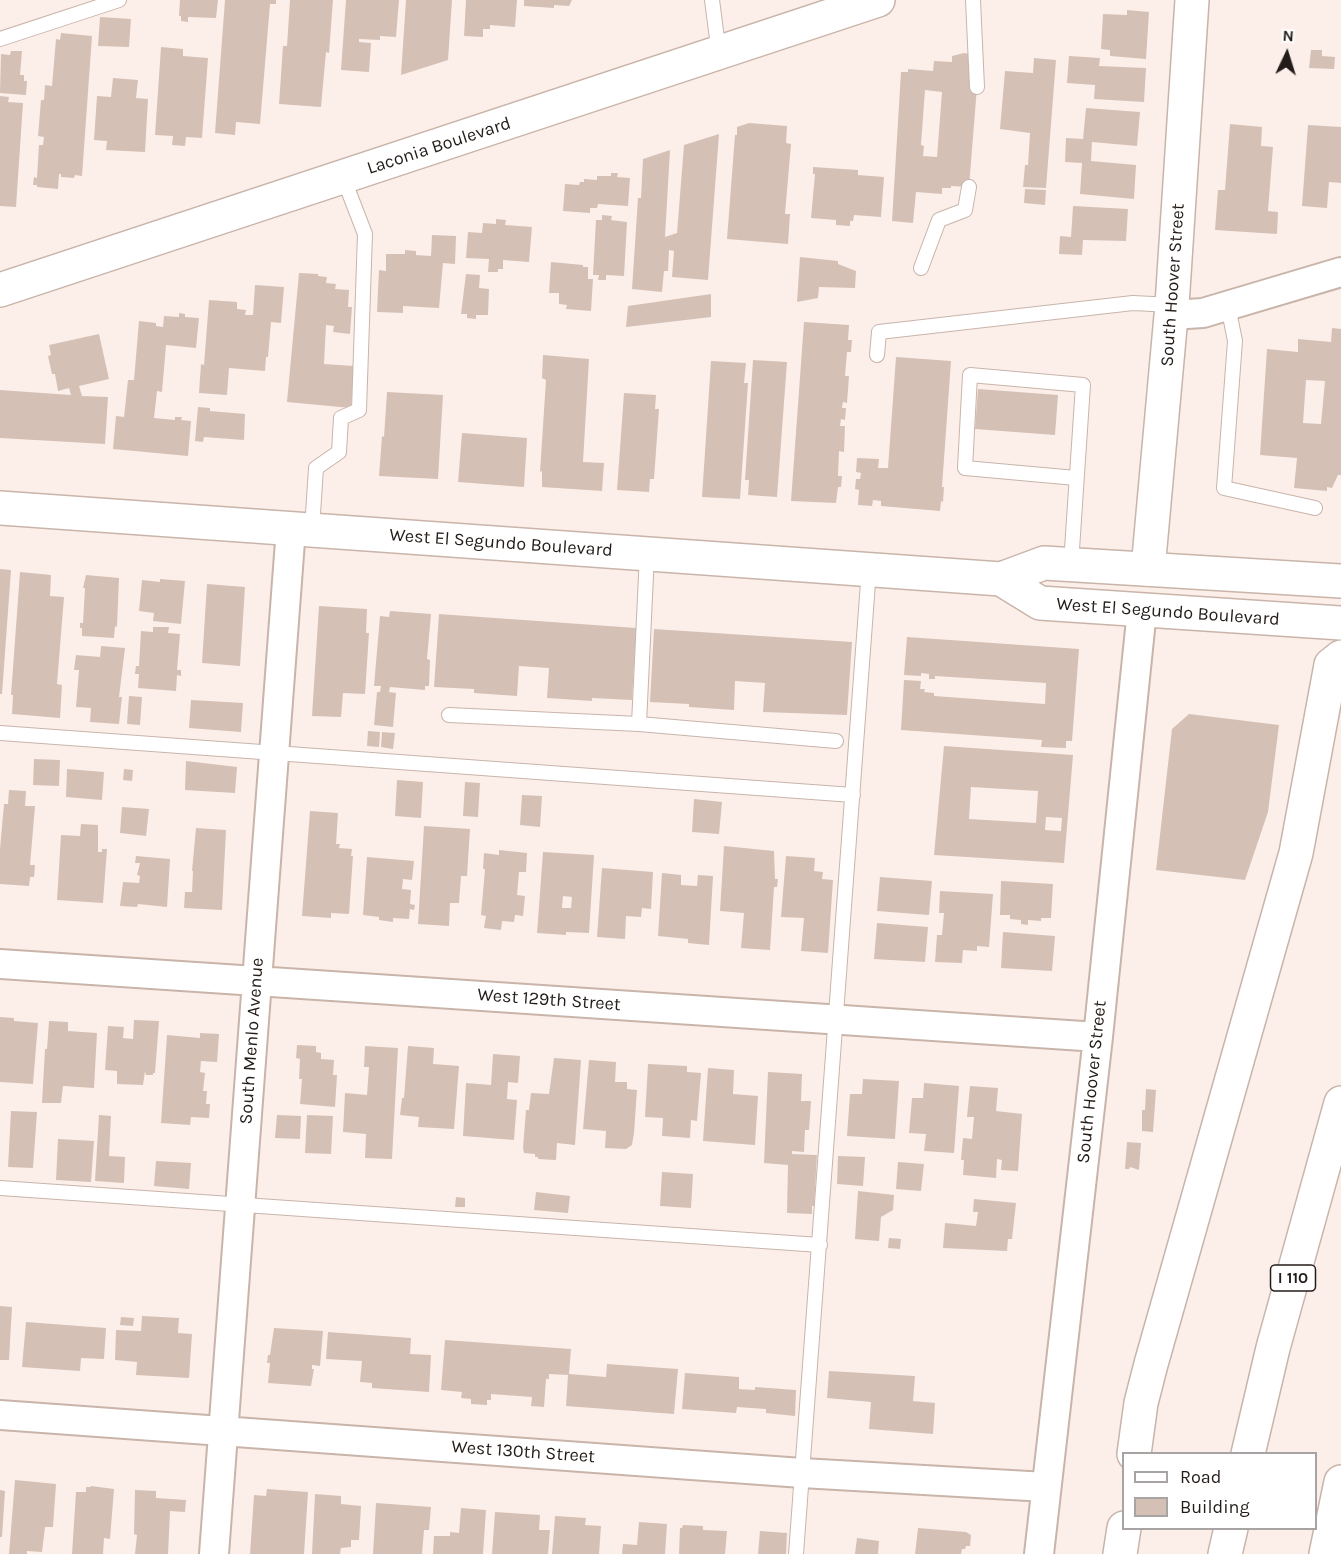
<!DOCTYPE html>
<style>
body{margin:0}
#map{position:relative;width:1341px;height:1554px;overflow:hidden;background:#fcefe9;font-family:Karla,sans-serif}
canvas{display:block}
.legend{position:absolute;left:1122px;top:1452px;width:195px;height:78px;box-sizing:border-box;background:#fff;border:2px solid #a7a4a3;margin:0;padding:8px 10px;list-style:none;font-size:18px;color:#231c18}
.legend li{display:flex;align-items:center;gap:12px;height:30px}
.legend b{width:30px;border:2px solid #a7a4a3}
.north{position:absolute;left:1257px;top:24px;width:60px;height:60px;-webkit-text-stroke:4px #fff;paint-order:stroke;rotate:4deg;font-size:16px;font-weight:700;line-height:24px;text-align:center;color:#231c18}
.north::after{content:'';display:block;margin:auto;width:21px;height:27px;background:#231c18;clip-path:polygon(50% 0,100% 100%,50% 72%,0 100%)}
</style>
<div id="map">
<canvas width="1341" height="1554"></canvas>
<ul class="legend">
<li><b style="height:8px;background:#fff"></b>Road</li>
<li><b style="height:16px;background:#d5c0b6"></b>Building</li>
</ul>
<div class="north">N</div>
</div>
<script>
const ctx = document.querySelector('canvas').getContext('2d');
ctx.lineJoin = 'round';
function paint(path, color) { ctx.fillStyle = color; ctx.fill(path, 'evenodd'); }
const shape = rows => new Path2D(rows.map(r => 'M' + r).join(''));
function trace(path, color, width, dash) { ctx.strokeStyle = color; ctx.lineWidth = width; ctx.lineCap = dash ? 'butt' : 'round'; ctx.setLineDash(dash || []); ctx.stroke(path); }
function write(font, color, halo, rows, align = 'center') {
  ctx.font = font + ' Karla,sans-serif'; ctx.lineWidth = 6; ctx.setLineDash([]); ctx.textBaseline = 'middle'; ctx.strokeStyle = halo; ctx.fillStyle = color; for (const [text, x, y, turn = 0] of rows) {
    ctx.save(); ctx.translate(x, y); ctx.rotate((+turn || 0) * Math.PI / 180); ctx.textAlign = isNaN(turn) ? turn : align; if (halo) ctx.strokeText(text, 0, 0); ctx.fillText(text, 0, 0); ctx.restore();
  }
}
const building = shape([
 [180,0,218,0,216,18,188,17,188,22,181,21,181,16,179,16],
 [225,0,276,0,276,4,270,4,260,124,236,122,235,135,215,133],
 [290,0,333,0,329,53,326,52,321,107,279,104,283,46,287,46],
 [346,0,399,0,396,37,380,36,380,40,359,39,359,42,371,43,369,72,341,70],
 [406,0,452,0,448,60,401,75],
 [466,0,517,0,515,27,490,25,490,29,483,29,483,37,464,36],
 [524,0,572,0,569,6,554,5,554,8,524,6],
 [1127,10,1149,12,1146,59,1110,56,1110,50,1101,49,1103,14,1127,15],
 [100,17,131,19,129,47,98,46],
 [61,33,92,36,82,176,75,175,74,178,61,177,61,174,59,174,58,189,37,187,37,185,33,185,34,177,37,178,39,145,43,145,44,137,38,136,41,100,44,100,45,85,52,86,56,39,60,40],
 [161,47,183,49,183,56,208,58,202,138,186,137,185,146,172,145,173,136,155,135],
 [1311,50,1322,50,1322,56,1335,57,1334,69,1309,68],
 [11,51,22,51,20,75,24,75,24,81,27,81,26,95,0,93,1,54,10,55],
 [964,53,970,54,977,87,969,187,951,186,951,188,942,188,942,194,916,192,913,223,892,221,901,72,908,72,908,69,933,71,934,61,952,62,952,56],
 [925,90,942,92,937,157,923,156,924,146,921,145],
 [1069,56,1100,58,1099,66,1146,68,1144,102,1094,99,1095,85,1067,83],
 [1034,58,1056,60,1046,188,1023,187,1025,165,1028,165,1030,133,1000,129,1005,71,1033,73],
 [113,78,138,80,136,98,148,99,145,152,106,150,107,141,94,140,97,96,111,97],
 [0,96,9,97,8,102,23,103,16,207,0,206],
 [1086,108,1140,112,1137,146,1092,142,1091,161,1136,165,1134,199,1080,194,1082,163,1065,162,1066,138,1083,139],
 [749,123,787,126,786,143,791,144,785,214,790,214,788,244,727,239,735,135,737,135,737,127],
 [1230,124,1262,127,1261,146,1273,147,1268,211,1278,212,1277,234,1215,230,1218,190,1225,190],
 [1308,125,1341,127,1341,183,1329,182,1327,208,1302,206],
 [719,134,708,280,672,277,674,251,669,250,668,271,664,271,662,292,632,289,638,198,641,198,643,159,670,150,665,237,677,233,684,145],
 [813,167,858,170,858,175,884,177,881,217,854,215,853,221,850,221,850,226,836,225,836,220,811,218,815,174,813,174],
 [611,173,618,173,617,177,630,178,628,206,598,204,597,208,590,208,590,213,563,211,565,184,579,185,580,182,584,182,584,179,597,180,597,176,611,176],
 [1025,189,1046,190,1045,205,1024,203],
 [1073,206,1128,209,1126,241,1083,240,1082,255,1059,254,1060,236,1071,237],
 [602,215,612,216,611,220,627,222,624,276,606,275,606,280,598,280,599,275,593,275,596,220,602,220],
 [496,219,506,220,505,225,532,227,529,262,503,260,503,269,498,269,498,272,488,272,489,259,466,258,468,232,482,233,483,223,496,224],
 [432,235,456,236,455,264,443,263,439,308,403,306,403,313,377,312,379,270,386,271,386,254,405,254,405,250,416,251,416,255,431,256],
 [800,257,838,261,838,264,856,271,855,288,819,287,818,298,797,302],
 [551,262,583,265,583,267,588,267,588,279,593,279,591,311,566,309,567,305,559,304,559,293,549,293],
 [299,273,318,274,318,276,327,277,326,283,336,284,335,289,349,290,348,307,352,307,350,334,333,332,334,326,326,325,324,364,354,366,351,408,287,402],
 [466,274,480,275,479,288,489,289,488,315,476,315,476,319,467,318,467,314,461,314],
 [255,285,284,287,281,323,271,322,268,357,266,357,265,371,229,368,227,395,199,393,201,364,204,365,209,300,237,302,237,309,246,310,245,315,253,315],
 [711,294,711,317,626,327,628,306],
 [179,313,185,314,185,317,199,318,196,348,166,345,162,392,157,391,154,418,175,420,175,417,182,417,181,420,191,421,188,456,113,449,116,416,124,417,128,380,134,380,139,321,156,323,156,326,163,327,164,316,179,317],
 [804,322,849,325,848,340,852,340,851,352,847,352,845,376,849,376,847,403,843,402,842,408,846,408,845,420,841,419,840,426,845,426,844,452,839,451,838,476,842,476,841,487,838,487,836,503,791,501],
 [1332,328,1341,329,1341,475,1338,475,1332,488,1327,487,1327,491,1294,488,1297,458,1260,455,1267,349,1298,352,1298,339,1331,342],
 [1306,380,1325,381,1321,424,1303,423],
 [99,334,109,379,79,386,82,396,108,397,105,444,0,438,0,390,71,395,69,388,58,391,55,374,52,374,48,356,51,355,49,345],
 [543,355,589,359,583,462,604,463,602,491,542,487,542,471,540,472,546,380,542,378],
 [896,357,951,361,942,487,944,487,943,502,941,501,940,511,881,506,881,501,873,500,872,506,858,505,859,490,855,489,856,479,860,479,861,473,856,472,857,458,879,459,878,468,888,468],
 [753,360,787,362,777,497,748,495,749,480,745,480],
 [711,361,746,363,744,383,748,383,740,499,702,497],
 [978,389,1058,395,1055,435,975,429],
 [387,392,443,395,438,479,379,476,382,436,384,437],
 [624,393,656,395,655,409,659,409,654,479,650,479,649,492,617,490],
 [198,407,210,408,210,411,245,414,244,440,204,437,203,442,195,441],
 [462,433,527,438,524,487,458,482],
 [0,569,11,570,2,694,0,694],
 [20,572,51,575,50,596,64,597,57,684,62,685,60,718,12,714,13,695,11,695],
 [86,575,119,578,117,627,115,626,114,638,82,636,82,628,80,628,80,623,83,623,85,588,83,588],
 [160,579,185,581,181,624,153,621,154,613,139,611,142,580,160,582],
 [207,584,245,587,240,666,202,663],
 [319,606,367,609,366,633,369,633,365,694,343,693,341,717,312,716],
 [390,611,431,614,427,659,430,660,429,686,425,686,425,690,390,687,389,692,396,693,393,727,374,725,377,692,380,692,381,686,374,686,380,616,389,617],
 [439,614,636,628,632,700,592,698,592,701,547,698,549,668,519,666,517,696,474,693,474,689,434,687],
 [153,627,169,627,168,633,180,634,177,670,181,670,181,676,177,675,176,691,138,688,139,674,135,674,136,666,139,666,141,631,153,632],
 [654,629,852,642,847,715,763,712,765,683,735,681,734,710,689,707,689,704,650,702],
 [907,637,1079,649,1072,741,1066,741,1066,748,1041,747,1042,740,901,730,904,680,921,681,920,689,925,689,924,692,934,693,934,696,1045,704,1046,683,935,676,935,679,929,679,929,674,921,673,921,676,904,675],
 [101,646,125,648,119,697,122,697,119,724,90,722,91,708,76,707,79,670,74,670,76,655,100,657],
 [129,696,142,697,140,725,127,724],
 [191,700,243,703,241,732,189,728],
 [1189,714,1279,725,1268,812,1245,880,1156,870,1172,729],
 [368,731,380,732,379,747,367,746],
 [382,732,395,733,393,749,381,747],
 [944,746,1073,755,1064,863,934,855],
 [971,787,1038,791,1036,823,969,819],
 [1046,817,1062,818,1061,831,1045,830],
 [34,759,60,760,59,786,33,785],
 [186,761,237,767,235,793,185,790],
 [67,769,104,772,102,800,66,797],
 [124,769,133,770,132,781,123,780],
 [397,780,423,782,421,818,395,816],
 [465,782,480,783,478,817,463,816],
 [9,790,26,791,25,806,35,806,30,865,35,865,34,877,30,877,29,886,0,884,0,849,4,804,8,804],
 [522,795,542,796,540,827,520,825],
 [694,799,722,802,719,834,692,832],
 [122,807,149,809,146,836,120,833],
 [310,811,338,813,336,844,340,844,339,848,352,849,351,856,353,856,349,914,331,913,331,918,302,916],
 [81,824,98,825,98,852,102,852,102,849,107,849,103,903,57,900,61,835,80,836],
 [424,826,470,829,467,876,461,876,459,903,450,903,449,926,418,924],
 [196,828,226,830,222,910,184,908,185,892,192,892,193,871,192,871],
 [724,846,774,851,775,879,778,879,777,887,774,887,770,950,741,948,744,913,720,911],
 [499,850,527,853,526,872,519,872,517,895,525,896,523,916,515,915,514,922,502,921,501,930,484,928,486,916,481,915,485,869,483,869,484,853,499,855],
 [543,852,594,855,589,933,566,932,566,935,537,933],
 [563,896,572,897,571,908,562,908],
 [136,856,170,859,167,907,138,904,137,907,120,906,123,882,139,883,140,876,137,875,140,863,135,863],
 [786,856,815,858,814,871,823,872,822,879,833,880,828,953,801,951,804,918,781,917],
 [367,857,414,861,412,880,403,879,402,889,411,890,410,904,415,905,414,910,410,909,409,919,393,918,393,922,379,920,379,917,363,915],
 [602,868,653,872,651,909,642,908,641,917,626,916,625,939,597,937],
 [662,873,681,875,681,885,697,886,698,875,713,876,709,945,688,943,688,939,658,936],
 [880,877,932,881,929,915,877,911],
 [1001,881,1053,884,1051,918,1041,918,1041,921,1028,920,1028,925,1021,924,1021,920,1010,919,1010,915,1000,915],
 [940,891,993,894,989,947,977,946,977,951,963,950,962,963,935,962,937,935,942,935,944,913,939,913],
 [877,923,928,927,925,962,874,959],
 [1003,932,1055,936,1052,971,1001,968],
 [0,1017,14,1018,14,1021,38,1023,33,1084,0,1082],
 [134,1020,159,1021,155,1073,153,1073,153,1075,146,1075,145,1071,143,1085,117,1084,117,1071,105,1070,108,1026,124,1027,123,1038,133,1039],
 [49,1021,68,1022,68,1031,97,1033,94,1088,63,1086,61,1103,42,1103,45,1049,47,1049],
 [200,1033,219,1034,217,1062,201,1061,200,1072,205,1073,203,1091,207,1091,206,1104,210,1104,209,1118,191,1117,190,1125,161,1123,167,1035,200,1038],
 [297,1045,316,1046,316,1052,321,1053,321,1059,334,1060,333,1075,337,1075,335,1107,300,1104,302,1079,299,1079,300,1059,296,1058],
 [365,1046,398,1048,392,1159,365,1158,366,1134,343,1132,345,1093,367,1095,369,1067,364,1067],
 [408,1046,434,1048,433,1064,459,1066,454,1129,418,1127,419,1117,400,1115,402,1098,404,1098],
 [493,1054,520,1056,518,1083,508,1082,507,1099,517,1100,514,1140,463,1136,466,1083,491,1085],
 [554,1058,581,1060,575,1145,557,1143,556,1160,538,1159,538,1157,535,1157,535,1154,524,1153,523,1148,526,1110,529,1110,531,1093,549,1094],
 [589,1060,616,1062,615,1082,627,1082,627,1089,637,1090,634,1133,632,1145,626,1149,605,1148,606,1131,583,1129],
 [648,1064,687,1066,687,1072,701,1073,697,1121,691,1120,690,1138,662,1136,663,1118,645,1117],
 [708,1068,734,1070,733,1094,758,1096,755,1145,703,1141],
 [768,1072,802,1074,801,1101,811,1101,809,1130,805,1130,804,1152,792,1151,792,1154,817,1155,814,1206,812,1206,812,1214,787,1213,788,1165,764,1163],
 [863,1079,899,1081,895,1139,847,1136,850,1094,862,1094],
 [924,1083,959,1086,954,1153,924,1151,926,1134,909,1133,912,1098,923,1098],
 [970,1086,998,1088,996,1111,1022,1114,1018,1171,1001,1170,1002,1160,997,1159,996,1178,963,1175,964,1160,961,1160,963,1138,972,1139,974,1117,967,1117],
 [1146,1089,1156,1090,1153,1132,1142,1131,1142,1110,1145,1110],
 [11,1111,37,1112,33,1168,8,1167],
 [99,1115,111,1116,109,1156,125,1157,124,1183,95,1181],
 [277,1115,301,1116,300,1139,275,1138],
 [307,1115,333,1116,331,1154,305,1153],
 [58,1139,94,1141,91,1182,56,1180],
 [1127,1142,1141,1143,1139,1170,1130,1167,1129,1169,1125,1169],
 [838,1156,865,1157,863,1186,837,1184],
 [156,1161,191,1163,189,1189,154,1186],
 [898,1162,924,1164,921,1191,896,1189],
 [662,1172,693,1174,691,1208,660,1206],
 [858,1191,894,1195,893,1210,881,1217,879,1241,855,1239],
 [536,1192,570,1196,568,1213,534,1210],
 [456,1197,465,1198,465,1207,455,1207],
 [974,1199,1016,1203,1012,1239,1008,1239,1007,1251,943,1248,945,1223,976,1226,978,1212,973,1212],
 [889,1238,901,1239,900,1249,888,1248],
 [0,1306,12,1307,9,1360,0,1360],
 [142,1316,179,1318,178,1333,192,1334,189,1378,136,1375,137,1362,115,1360,116,1330,141,1331],
 [121,1317,134,1318,133,1326,120,1325],
 [26,1322,106,1328,104,1359,81,1358,80,1371,22,1367],
 [274,1328,323,1331,320,1366,312,1365,312,1369,314,1369,311,1386,268,1383,270,1363,267,1363,268,1355,270,1355],
 [328,1332,411,1338,410,1354,431,1355,429,1392,372,1388,372,1383,360,1382,362,1361,326,1359],
 [445,1340,571,1349,569,1374,606,1377,607,1364,678,1369,674,1414,566,1406,568,1375,549,1374,549,1379,546,1379,544,1407,531,1406,532,1397,491,1394,491,1400,487,1400,487,1405,471,1404,471,1399,461,1398,462,1392,441,1390],
 [829,1371,915,1376,913,1401,935,1403,933,1434,869,1429,871,1402,827,1398],
 [685,1373,739,1377,739,1389,755,1390,755,1387,796,1390,795,1416,766,1413,766,1409,737,1407,736,1413,682,1409],
 [15,1480,56,1484,53,1527,45,1527,42,1552,27,1551,27,1554,9,1554],
 [91,1486,114,1489,110,1539,104,1538,103,1554,72,1554,76,1492,86,1492,86,1487,91,1487],
 [267,1489,308,1492,304,1554,250,1554,254,1495,266,1496],
 [0,1490,5,1491,2,1537,0,1537],
 [135,1490,156,1491,156,1498,186,1500,185,1512,170,1511,168,1554,135,1554,137,1535,134,1534],
 [315,1494,341,1496,341,1504,361,1506,359,1540,351,1540,351,1547,341,1548,340,1554,312,1554],
 [376,1503,431,1507,429,1530,424,1530,422,1554,373,1554],
 [461,1508,486,1510,483,1554,433,1554,434,1536,450,1536,450,1532,459,1533],
 [495,1512,540,1515,539,1530,550,1530,548,1554,492,1554],
 [555,1516,586,1518,585,1525,601,1526,599,1554,552,1554],
 [639,1522,667,1524,665,1554,622,1554,623,1544,637,1545],
 [683,1525,703,1526,703,1530,727,1531,725,1554,679,1554,680,1528,682,1528],
 [918,1528,966,1532,971,1535,970,1546,966,1546,965,1549,962,1549,961,1554,915,1554],
 [760,1531,787,1533,786,1554,758,1554],
 [857,1538,879,1541,878,1554,855,1554]
]);
const lane = shape([
 [712,0,719,54],
 [973,0,977,87],
 [0,39,119,0],
 [921,268,939,220,965,210,969,187],
 [1228,306,1235,341,1224,488,1315,508],
 [877,355,879,332,1133,303,1172,305],
 [312,529,316,468,339,452,341,418,359,410,365,234,343,177],
 [1071,564,1083,385,970,375,965,468,1076,478],
 [449,715,639,724,836,741],
 [639,724,647,554],
 [0,733,853,795],
 [0,1188,820,1245],
 [796,1554,869,569]
]);
const street = shape([
 [1171,315,1203,313,1341,272],
 [0,964,1098,1037],
 [0,1415,802,1473,1046,1487],
 [214,1554,291,528],
 [1039,1554,1098,1037,1142,610]
]);
const secondary = shape([
 [0,290,878,0],
 [1148,569,1172,305,1192,0]
]);
const primary = shape([
 [0,508,1001,579,1044,563,1341,581],
 [1001,579,1040,603,1341,623]
]);
const highway = shape([
 [1134,1454,1141,1403,1151,1364,1296,853,1331,665,1341,657],
 [1248,1454,1273,1348,1341,1103],
 [1120,1554,1124,1528],
 [1225,1554,1231,1528],
 [1326,1554,1341,1482]
]);
const shields = [
 [1293,1278,45]
];
const shieldNames = [
 ["I 110",1293,1278]
];
const streetNames = [
 ["Laconia Boulevard",439,146,-18],
 ["South Hoover Street",1173,285,-86],
 ["West El Segundo Boulevard",501,543,4],
 ["West El Segundo Boulevard",1168,612,4],
 ["West 129th Street",549,1000,4],
 ["South Menlo Avenue",252,1041,-86],
 ["South Hoover Street",1092,1082,-84],
 ["West 130th Street",523,1452,4]
];
paint(building, '#d5c0b6');
trace(lane, '#c9b4aa', 16);
trace(street, '#c9b4aa', 32);
trace(secondary, '#c9b4aa', 36);
trace(primary, '#c9b4aa', 36);
trace(highway, '#c9b4aa', 36);
trace(lane, '#fff', 14);
trace(street, '#fff', 28);
trace(secondary, '#fff', 33);
trace(primary, '#fff', 33);
trace(highway, '#fff', 33);
for (const [x, y, w] of shields) { const box = new Path2D(); box.roundRect(x - w / 2, y - 13, w, 26, 4.5); ctx.fillStyle = '#fff'; ctx.fill(box); trace(box, '#231c18', 1.5); }
write('bold 16px', '#231c18', null, shieldNames);
write('18px', '#231c18', '#fff', streetNames);
</script>
